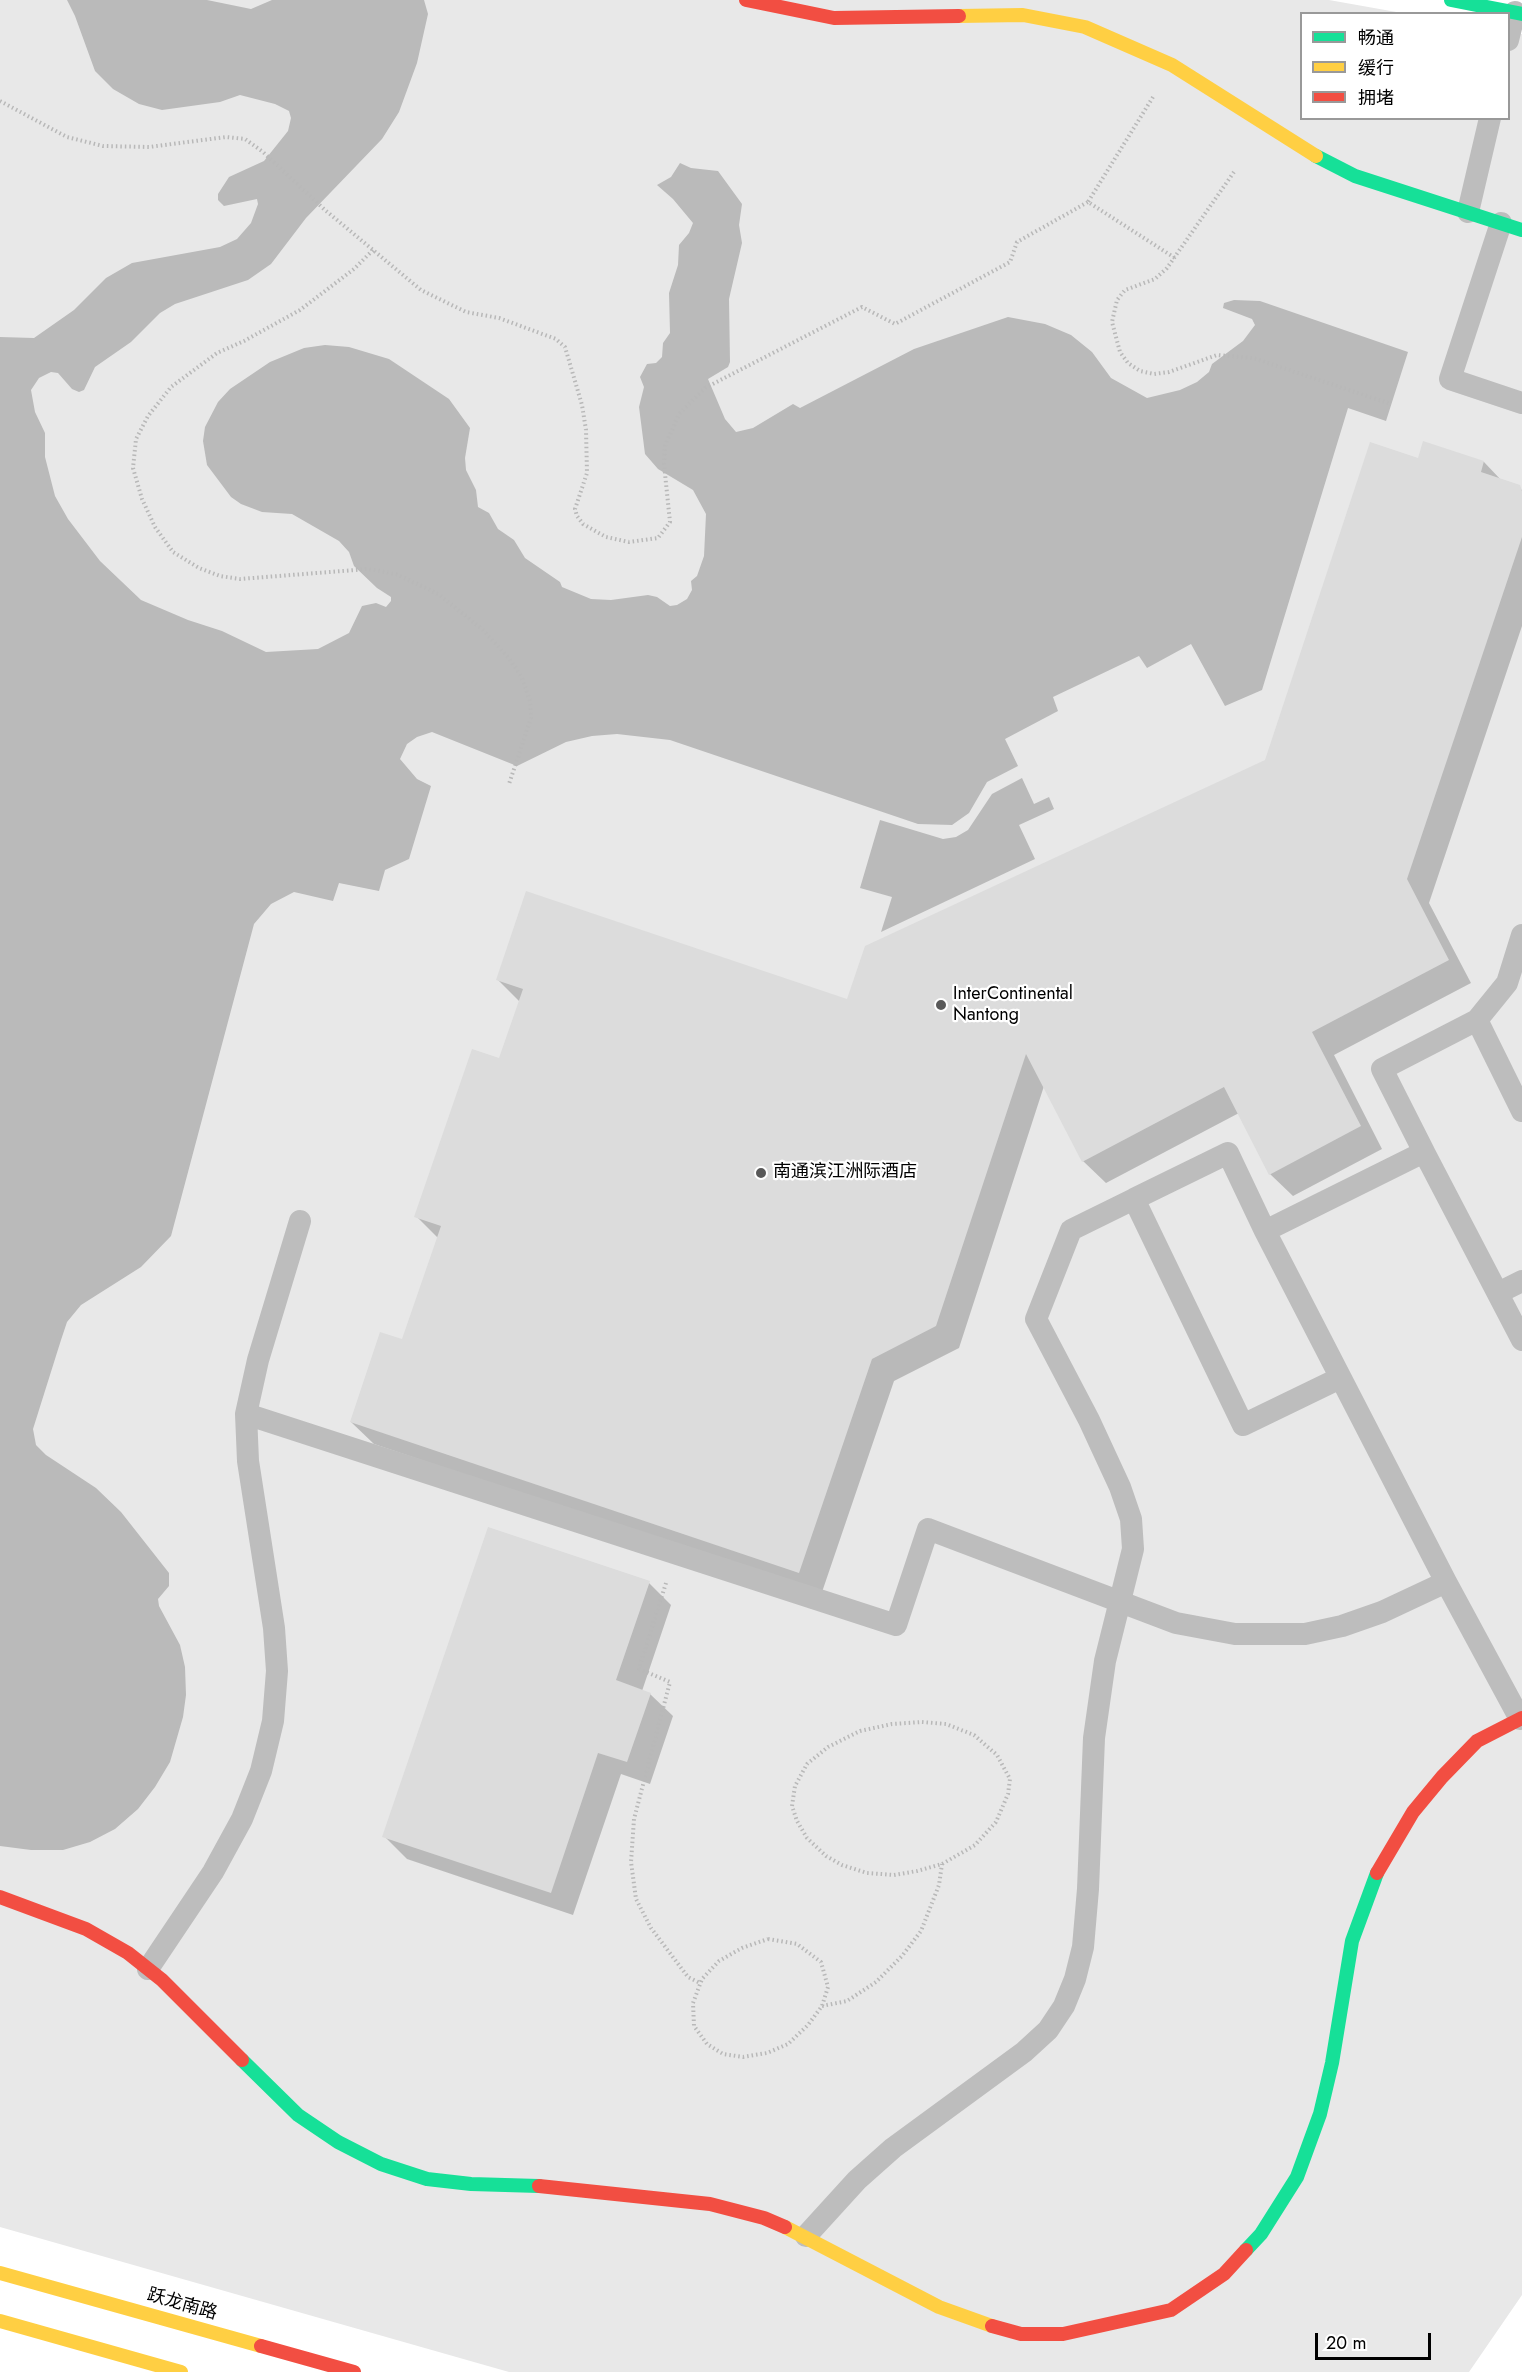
<!DOCTYPE html>
<meta charset="utf-8">
<style>
body{margin:0}
#map{position:relative;width:1522px;height:2372px;overflow:hidden;background:#fff;font-family:Jost,"Noto Sans SC",sans-serif}
canvas{display:block}
.legend{position:absolute;left:1300px;top:12px;width:210px;height:108px;box-sizing:border-box;background:#fff;border:2px solid #999;margin:0;padding:8px 10px;list-style:none;font-size:18px;color:#000}
.legend li{display:flex;align-items:center;gap:12px;height:30px}
.legend b{width:30px;border:2px solid #999}
.scale{position:absolute;left:1315px;top:2333px;width:116px;height:27px;box-sizing:border-box;border:3px solid #000;border-top:0;padding-left:8px;font-size:18px;line-height:21px;white-space:nowrap;color:#000;-webkit-text-stroke:4px #fff;paint-order:stroke}
</style>
<div id="map">
<canvas width="1522" height="2372"></canvas>
<ul class="legend">
<li><b style="height:8px;background:#16e098"></b>畅通</li>
<li><b style="height:8px;background:#ffcf43"></b>缓行</li>
<li><b style="height:8px;background:#f24e42"></b>拥堵</li>
</ul>
<div class="scale">20 m</div>
</div>
<script>
const ctx = document.querySelector('canvas').getContext('2d');
ctx.lineJoin = 'round';
function paint(path, color) { ctx.fillStyle = color; ctx.fill(path, 'evenodd'); }
const shape = rows => new Path2D(rows.map(r => 'M' + r).join(''));
function trace(path, color, width, dash) { ctx.strokeStyle = color; ctx.lineWidth = width; ctx.lineCap = dash ? 'butt' : 'round'; ctx.setLineDash(dash || []); ctx.stroke(path); }
function write(font, color, halo, rows, align = 'center') {
  ctx.font = font + ' Jost,"Noto Sans SC",sans-serif'; ctx.lineWidth = 4.5; ctx.setLineDash([]); ctx.textBaseline = 'middle'; ctx.strokeStyle = halo; ctx.fillStyle = color; for (const [text, x, y, turn = 0] of rows) {
    ctx.save(); ctx.translate(x, y); ctx.rotate((+turn || 0) * Math.PI / 180); ctx.textAlign = isNaN(turn) ? turn : align; if (halo) ctx.strokeText(text, 0, 0); ctx.fillText(text, 0, 0); ctx.restore();
  }
}
const green = shape([
 [0,0,1329,0,1402,13,1302,14,1302,118,1508,118,1509,32,1522,34,1522,2295,1469,2372,509,2372,0,2227]
]);
const water = shape([
 [67,0,207,0,251,9,272,0,424,0,428,14,417,63,399,112,382,139,306,218,271,264,248,280,175,304,160,313,131,342,95,367,84,390,79,392,72,389,58,373,51,372,39,378,31,390,35,412,45,433,45,457,55,496,68,519,100,561,141,600,188,620,222,631,266,652,318,649,349,633,362,606,376,603,386,607,391,601,391,597,377,588,354,566,349,552,339,541,292,514,262,512,241,504,231,497,207,465,203,441,205,427,218,402,230,389,270,362,304,348,325,345,349,347,389,359,449,399,470,428,465,458,466,470,476,490,478,507,489,513,498,529,514,540,525,558,560,582,562,587,591,599,611,600,648,595,657,597,670,606,677,605,687,599,692,590,691,581,697,576,704,556,706,514,693,490,658,469,645,454,639,407,644,387,640,377,647,364,656,363,662,357,663,343,670,333,669,293,678,265,679,245,689,233,693,223,673,199,657,185,671,177,680,163,691,168,718,171,742,204,739,225,742,243,729,299,730,362,728,367,708,379,725,419,736,432,753,428,793,404,800,408,914,349,1008,317,1045,324,1071,335,1092,352,1111,378,1147,398,1180,390,1197,382,1209,372,1212,364,1243,341,1255,325,1252,319,1223,308,1224,303,1234,300,1260,301,1408,352,1386,421,1348,408,1262,690,1225,706,1191,644,1147,668,1139,656,1053,697,1058,711,1005,739,1018,766,987,782,969,813,952,825,918,824,670,740,617,734,592,736,566,742,517,766,432,732,417,737,407,744,400,759,417,779,431,786,409,859,385,870,379,891,339,883,333,901,294,892,271,904,254,924,171,1236,141,1267,81,1305,67,1322,61,1340,33,1429,36,1445,46,1455,96,1488,121,1512,169,1573,169,1586,158,1599,159,1606,180,1645,185,1667,186,1695,183,1717,170,1762,155,1787,138,1809,115,1829,90,1842,63,1850,31,1850,0,1846,0,337,34,338,74,310,106,278,132,263,220,247,237,239,251,223,258,204,257,199,224,206,218,200,218,194,229,177,264,161,288,131,291,118,289,111,275,104,240,95,220,102,162,110,139,104,113,89,95,71,75,16],
 [1022,778,1034,804,1049,797,1054,809,1019,825,1035,859,881,932,892,897,860,888,880,820,943,839,956,837,968,830,992,794]
]);
const shadow = shape([
 [1419,460,1484,462,1502,481,1522,490,1522,626,1429,903,1471,983,1334,1055,1382,1149,1293,1196,1270,1174,1239,1113,1106,1183,1083,1161,1044,1086,959,1348,894,1381,821,1595,374,1444,351,1422,403,1341,438,1238,416,1216,500,1060,520,1002,498,980,848,1001,1266,761],
 [649,1583,671,1605,642,1691,650,1694,673,1716,650,1784,621,1774,573,1915,407,1859,384,1836]
]);
const building = shape([
 [1423,441,1484,461,1481,472,1520,485,1522,491,1522,537,1407,879,1449,960,1312,1032,1361,1126,1269,1175,1224,1087,1082,1162,1026,1054,936,1326,872,1359,799,1573,350,1422,380,1332,402,1339,441,1226,414,1217,472,1049,499,1058,523,989,496,980,526,891,847,999,865,946,1265,760,1370,442,1418,458],
 [488,1527,650,1581,616,1680,651,1693,627,1762,598,1753,551,1893,382,1837]
]);
const path = shape([
 [1153,97,1088,202,1175,258],
 [0,101,67,137,103,146,149,147,226,137,245,139,263,152,325,210,421,290,466,312,499,318,556,339,565,347,582,405,586,430,587,473,575,509,577,516,583,524,606,537,629,542,658,538,670,522,664,464,665,446,679,414,705,388,862,307,895,324,1010,262,1017,242,1088,202],
 [1234,172,1167,268,1155,279,1125,290,1117,300,1112,322,1120,352,1128,363,1140,371,1154,374,1169,372,1217,355,1253,358,1391,404],
 [373,250,354,269,300,310,244,341,217,353,171,387,148,416,136,439,133,468,142,499,155,527,173,552,199,568,220,576,240,579,368,569,396,574,438,594,482,629,508,657,522,678,530,701,531,718,509,784],
 [666,1583,639,1669,670,1682,634,1819,631,1862,636,1899,651,1928,688,1977,700,1983],
 [922,1722,946,1724,974,1735,997,1755,1010,1779,1008,1794,996,1822,975,1845,942,1864,917,1871,894,1875,867,1873,842,1865,826,1856,807,1838,797,1821,792,1806,795,1786,807,1764,828,1747,860,1731,892,1724,922,1722],
 [768,1939,797,1944,821,1962,828,1987,822,2006,808,2025,788,2044,767,2053,743,2057,723,2054,707,2044,694,2026,693,2003,702,1979,719,1961,742,1948,768,1939],
 [822,2006,847,2001,876,1982,902,1956,921,1931,939,1885,942,1864]
]);
const lane = shape([
 [1508,40,1515,12],
 [1468,212,1490,118],
 [1501,223,1450,379,1522,403],
 [1477,1020,1507,983,1522,935],
 [1424,1152,1382,1069,1477,1020,1522,1111],
 [1265,1231,1228,1153,1134,1199,1243,1425,1340,1378],
 [1498,1293,1522,1281],
 [246,1414,896,1625,928,1529,1176,1623,1235,1634,1305,1634,1342,1626,1382,1612,1446,1582],
 [1520,1719,1446,1582,1265,1231,1424,1152,1522,1340],
 [148,1969,213,1872,242,1819,261,1771,273,1721,277,1671,274,1628,248,1461,246,1414,258,1360,300,1221],
 [806,2236,857,2180,893,2148,1024,2052,1048,2030,1064,2006,1075,1979,1083,1947,1088,1889,1094,1738,1105,1661,1133,1549,1131,1519,1120,1487,1089,1420,1036,1319,1071,1230,1134,1199]
]);
const fast = shape([
 [1451,0,1522,14],
 [1316,156,1355,176,1522,230],
 [242,2060,298,2115,338,2142,381,2164,427,2179,471,2184,539,2186],
 [1246,2250,1261,2234,1297,2177,1320,2114,1332,2063,1352,1941,1377,1873]
]);
const slow = shape([
 [959,16,1023,15,1085,27,1172,65,1316,156],
 [785,2227,939,2307,992,2326],
 [0,2273,261,2346],
 [0,2321,181,2372]
]);
const jam = shape([
 [746,0,834,18,959,16],
 [1377,1873,1413,1812,1442,1777,1477,1741,1522,1718],
 [0,1897,86,1929,128,1953,162,1980,242,2060],
 [539,2186,710,2204,764,2218,785,2227],
 [992,2326,1021,2334,1063,2334,1171,2310,1224,2274,1246,2250],
 [261,2346,354,2372]
]);
const markers = [
 [941,1005,6,"#595959"],
 [761,1173,6,"#595959"]
];
const poiNames = [
 ["InterContinental",953,995],
 ["Nantong",953,1016],
 ["南通滨江洲际酒店",773,1173]
];
const streetNames = [
 ["跃龙南路",182,2305,16]
];
paint(green, '#e8e8e8');
paint(water, '#bababa');
paint(shadow, '#0003');
paint(building, '#dcdcdc');
trace(path, '#b8b8b8', 4, [1.5, 3]);
trace(lane, '#bdbdbd', 22);
trace(fast, '#16e098', 14);
trace(slow, '#ffcf43', 14);
trace(jam, '#f24e42', 14);
for (const [x, y, r, color] of markers) { const dot = new Path2D(); dot.arc(x, y, r, 0, 2 * Math.PI); ctx.fillStyle = color; ctx.fill(dot); trace(dot, '#fff', 2); }
write('18px', '#000', '#fff', poiNames, 'left');
write('18px', '#000', '#fff', streetNames);
</script>
